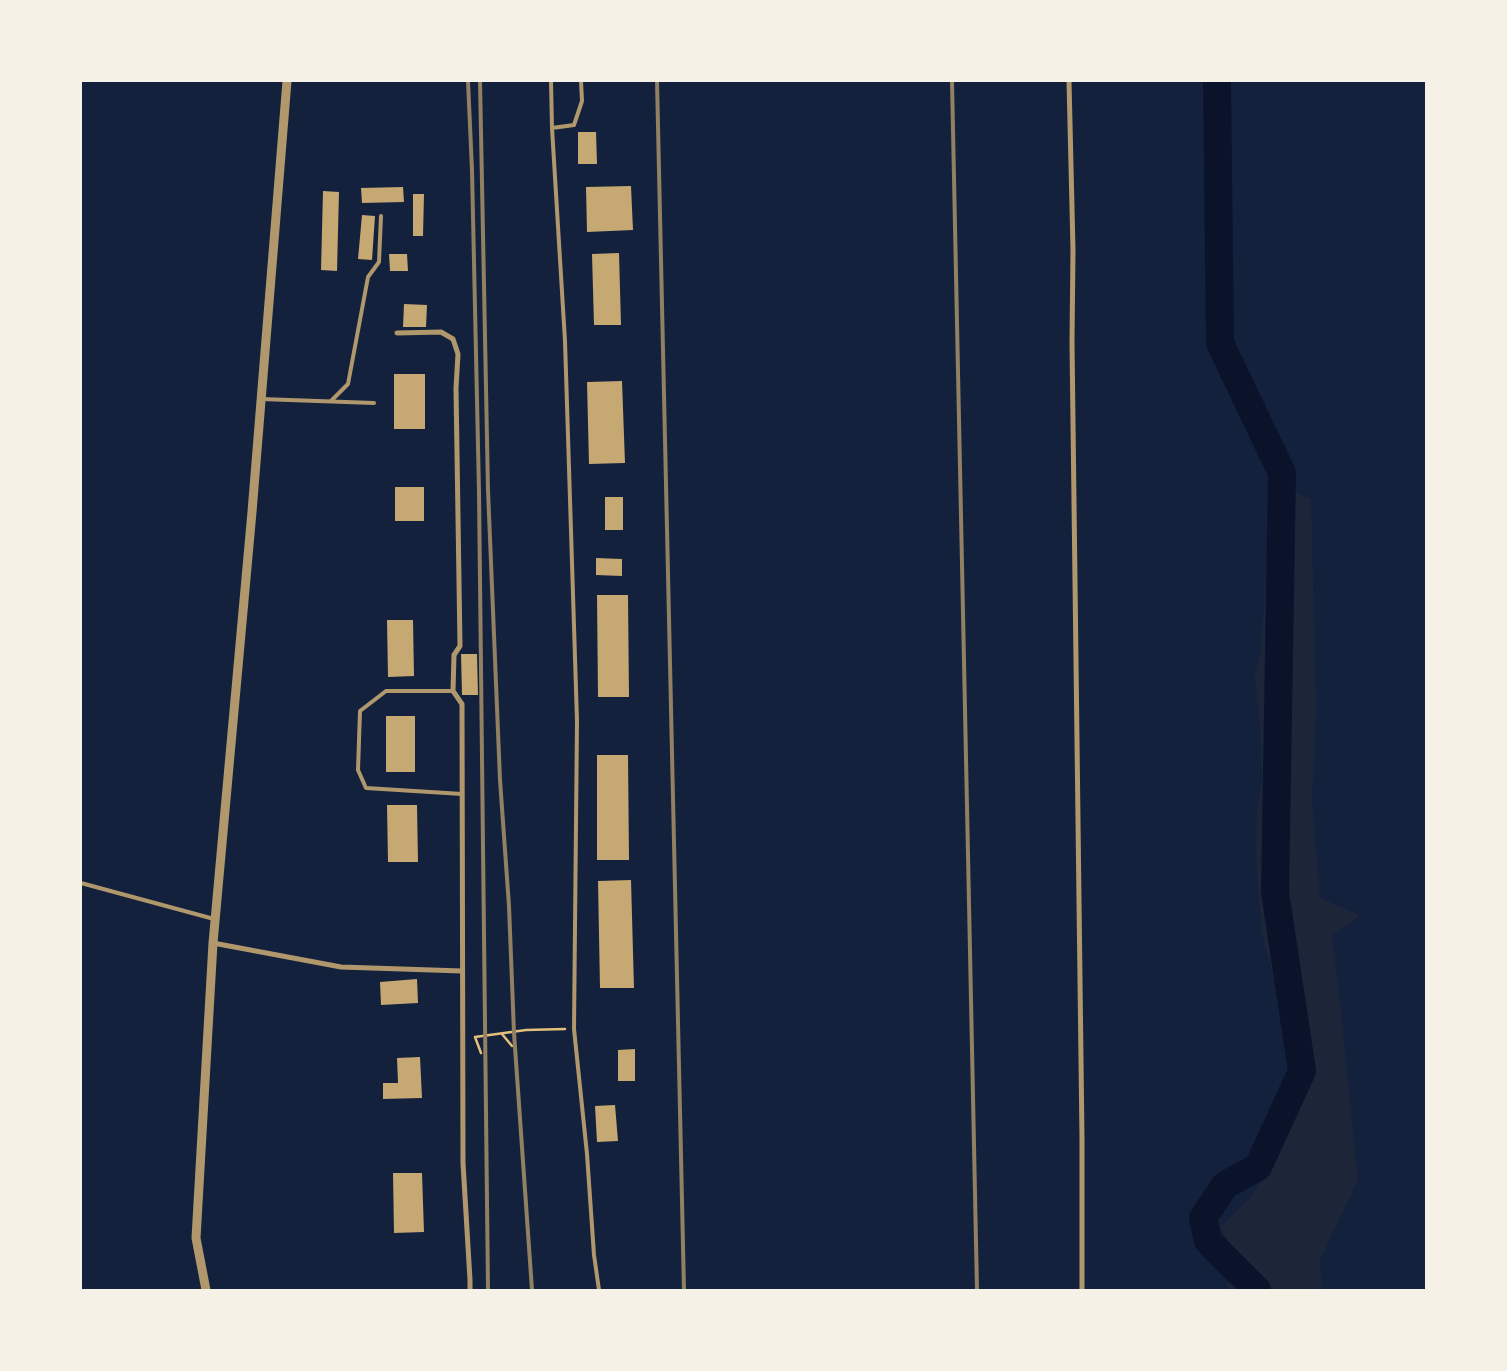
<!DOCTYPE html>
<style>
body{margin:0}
#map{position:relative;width:1507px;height:1371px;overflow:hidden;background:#14213d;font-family:"DM Sans",sans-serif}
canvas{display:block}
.frame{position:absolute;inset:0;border:82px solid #f6f1e7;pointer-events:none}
</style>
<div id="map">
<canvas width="1507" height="1371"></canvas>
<div class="frame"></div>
</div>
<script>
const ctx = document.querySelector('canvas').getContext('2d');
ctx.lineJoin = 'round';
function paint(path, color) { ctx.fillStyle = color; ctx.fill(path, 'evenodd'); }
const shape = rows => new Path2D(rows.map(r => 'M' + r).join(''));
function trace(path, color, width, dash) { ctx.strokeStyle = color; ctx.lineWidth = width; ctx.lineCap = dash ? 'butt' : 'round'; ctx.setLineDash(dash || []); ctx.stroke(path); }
const green = shape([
 [1294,491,1311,499,1316,708,1312,803,1320,898,1360,915,1332,936,1339,992,1358,1180,1320,1260,1322,1290,1228,1290,1233,1252,1221,1227,1253,1194,1286,1132,1292,1068,1284,1019,1262,934,1256,859,1257,811,1262,781,1260,725,1255,674,1261,650,1268,540]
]);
const river = shape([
 [1217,81,1220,343,1282,473,1275,892,1302,1071,1258,1167,1225,1185,1203,1218,1208,1241,1257,1290]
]);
const building = shape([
 [578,132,596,132,597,164,578,164],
 [631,186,633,230,587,232,586,187],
 [403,187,404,202,362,203,361,188],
 [323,191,339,192,337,271,321,270],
 [413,194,424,194,423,236,413,236],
 [362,215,375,216,372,260,358,259],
 [619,253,621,325,594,325,592,254],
 [389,254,407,254,408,271,390,271],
 [404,304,427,305,426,327,403,327],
 [394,374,425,374,425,429,394,429],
 [622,381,625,463,589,464,587,382],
 [395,487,424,487,424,521,395,521],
 [605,497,623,497,623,530,605,530],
 [596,558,622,559,622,576,596,575],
 [597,595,628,595,629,697,598,697],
 [387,620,413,620,414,676,388,677],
 [461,654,477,654,478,695,462,695],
 [386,716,415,716,415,772,386,772],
 [597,755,628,755,629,860,597,860],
 [387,805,417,805,418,862,388,862],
 [631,880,634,988,600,988,598,881],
 [417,979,418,1003,381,1005,380,982],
 [635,1049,635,1081,618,1081,618,1050],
 [420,1057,422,1098,383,1099,383,1083,398,1083,397,1058],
 [615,1105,618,1141,597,1142,595,1106],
 [393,1173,422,1173,424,1232,394,1233]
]);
const path = shape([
 [502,1034,512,1046],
 [481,1053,475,1037,526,1030,565,1029]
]);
const service = shape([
 [551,81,552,128,565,341,577,721,574,1029,587,1154,594,1255,599,1290],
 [552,128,574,125,582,101,581,81],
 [261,399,374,403],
 [331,401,348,384,368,277,379,262,381,216],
 [453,691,386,691,360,711,358,770,366,788,462,794],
 [81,883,214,919]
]);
const minor = shape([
 [1069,81,1073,250,1072,342,1082,1139,1082,1290],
 [397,333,441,332,453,339,458,354,456,388,460,646,454,655,453,691,462,704,463,1163,470,1280,470,1290],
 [213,943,341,967,462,971]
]);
const tertiary = shape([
 [206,1290,196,1238,213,943,252,512,287,81]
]);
const rail = shape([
 [468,81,472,170,479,492,488,1290],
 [480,81,488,490,500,780,509,906,514,1033,532,1290],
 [657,81,684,1290],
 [952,81,977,1290]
]);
paint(green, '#1d2539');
trace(river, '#0b132b', 28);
paint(building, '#c6a872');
trace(path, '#e5c07b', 2.5);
trace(service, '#b1986c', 4);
trace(minor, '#b1986c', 5);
trace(tertiary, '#b1986c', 9);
trace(rail, '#918062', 4);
</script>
